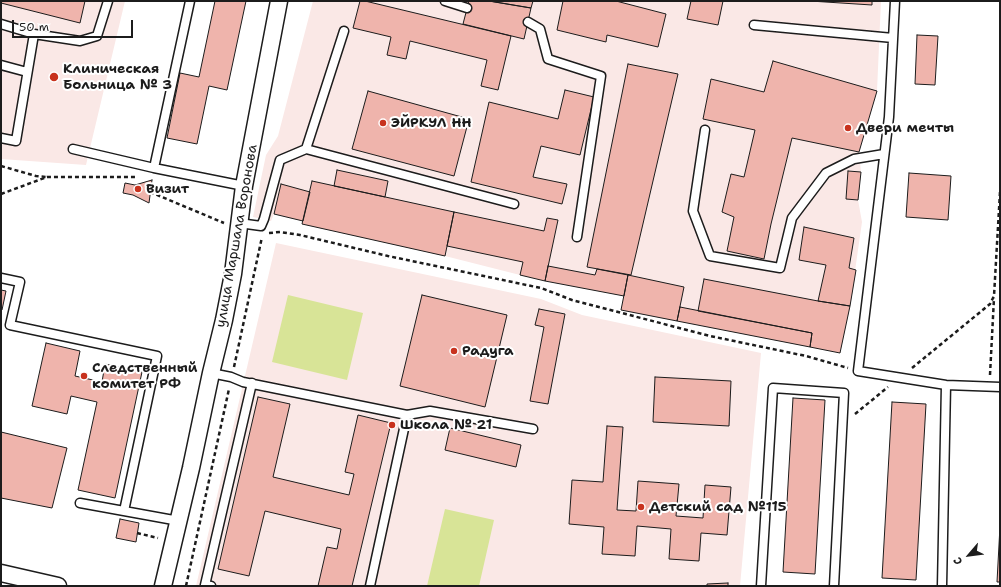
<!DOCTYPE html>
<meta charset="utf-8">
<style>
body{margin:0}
#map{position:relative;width:1001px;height:587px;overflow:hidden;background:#fff;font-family:"Shantell Sans",sans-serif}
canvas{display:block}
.frame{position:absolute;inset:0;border:2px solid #1c1c1c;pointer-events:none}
.north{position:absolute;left:949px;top:535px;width:40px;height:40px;-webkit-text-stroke:3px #fff;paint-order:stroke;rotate:242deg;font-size:11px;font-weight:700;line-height:16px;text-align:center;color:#1c1c1c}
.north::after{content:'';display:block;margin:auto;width:14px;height:18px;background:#1c1c1c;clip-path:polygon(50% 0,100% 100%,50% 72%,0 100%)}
.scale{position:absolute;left:12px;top:20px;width:121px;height:18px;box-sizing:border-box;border:2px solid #1c1c1c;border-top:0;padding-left:5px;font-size:12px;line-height:14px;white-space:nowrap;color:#1c1c1c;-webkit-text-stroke:3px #fff;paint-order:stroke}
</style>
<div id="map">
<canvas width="1001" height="587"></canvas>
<div class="frame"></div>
<div class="north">С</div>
<div class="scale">50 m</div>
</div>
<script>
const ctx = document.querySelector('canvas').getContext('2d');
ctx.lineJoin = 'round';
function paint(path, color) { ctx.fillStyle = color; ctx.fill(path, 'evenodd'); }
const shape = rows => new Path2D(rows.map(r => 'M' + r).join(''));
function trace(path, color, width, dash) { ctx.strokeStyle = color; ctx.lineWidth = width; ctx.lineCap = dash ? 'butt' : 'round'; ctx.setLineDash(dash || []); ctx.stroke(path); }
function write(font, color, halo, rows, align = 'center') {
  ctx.font = font + ' "Shantell Sans",sans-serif'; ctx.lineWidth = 4; ctx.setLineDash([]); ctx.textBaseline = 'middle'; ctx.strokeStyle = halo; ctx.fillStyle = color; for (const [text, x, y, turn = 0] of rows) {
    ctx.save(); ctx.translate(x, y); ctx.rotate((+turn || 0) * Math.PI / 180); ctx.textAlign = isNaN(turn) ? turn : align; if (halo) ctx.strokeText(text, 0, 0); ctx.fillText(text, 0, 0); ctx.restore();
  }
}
const built = shape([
 [1,1,125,1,86,165,1,159],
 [313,1,881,1,877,91,859,152,861,172,858,200,862,222,850,306,840,353,621,310,624,296,520,275,445,256,302,224,302,221,274,214,271,221,253,217,266,155,278,136],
 [276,243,541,299,582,315,761,353,740,586,196,586]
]);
const green = shape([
 [288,295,363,313,347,380,272,362],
 [445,509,494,520,479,586,427,586]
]);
const building = shape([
 [1,1,85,1,80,23,1,3,1,1],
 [215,1,246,1,227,90,209,86,197,144,167,138,180,73,199,77,215,1],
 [360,1,365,1,511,36,498,90,481,86,487,60,410,41,406,59,387,55,391,37,353,28,360,1],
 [469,1,489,1,531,8,524,39,463,24,469,1],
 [489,1,533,1,531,8,489,1],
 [563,1,616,1,666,14,658,47,607,35,606,42,557,30,563,1],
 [691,1,723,1,718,25,687,19,691,1],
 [810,1,872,1,872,5,810,1],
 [917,35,938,36,935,85,915,84,917,35],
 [773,61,877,91,859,152,792,138,771,224,764,259,727,251,734,217,722,212,731,174,744,177,755,130,703,119,711,79,764,92,773,61],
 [628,64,678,74,631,275,587,267,628,64],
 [565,90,594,97,580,155,541,146,533,177,567,184,562,204,471,182,489,102,558,119,565,90],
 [368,91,469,119,454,176,352,149,368,91],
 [337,170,388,181,385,197,334,186,337,170],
 [848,171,861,172,858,200,846,199,848,171],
 [909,173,951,176,948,220,906,217,909,173],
 [152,180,149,203,133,195,123,193,125,183,135,185,152,180],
 [312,181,454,212,445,256,302,224,312,181],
 [281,184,310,192,303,221,274,214,281,184],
 [454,212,544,231,547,218,558,220,545,281,520,275,523,262,447,246,454,212],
 [804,227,854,238,849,268,856,270,850,306,818,301,826,265,799,260,804,227],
 [548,266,595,275,597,269,628,275,624,296,545,281,548,266],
 [628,275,684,287,677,321,621,310,628,275],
 [704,279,818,301,850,306,840,353,810,347,812,333,698,311,704,279],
 [1,290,6,291,2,310,1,309,1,290],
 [422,295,507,315,485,407,400,386,422,295],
 [680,307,812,333,810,347,677,321,680,307],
 [539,309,565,314,548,404,530,401,544,327,535,325,539,309],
 [46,343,80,351,75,376,102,382,105,364,142,372,115,498,78,490,97,402,71,396,67,414,32,406,46,343],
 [655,377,731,381,729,426,653,422,655,377],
 [258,397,290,404,273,477,349,495,354,474,345,472,358,415,391,423,352,586,318,586,327,547,337,549,341,529,265,511,249,576,218,569,258,397],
 [793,398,825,400,815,574,783,572,793,398],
 [892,402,926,404,916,580,882,578,892,402],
 [607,426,623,427,617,510,636,511,638,481,679,484,676,516,703,518,705,485,731,487,727,535,701,533,699,561,669,559,671,529,637,526,635,556,602,554,604,527,569,524,572,480,603,482,607,426],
 [450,428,521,445,516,467,445,450,450,428],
 [1,432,67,448,52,508,1,498,1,432],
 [120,519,139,523,136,542,116,538,120,519],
 [1000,526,1000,582,997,582,1000,526],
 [728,583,728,586,707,586,707,584,728,583]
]);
const path = shape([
 [1,166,36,176,46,177],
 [150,192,224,223],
 [1,194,47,177,135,177,137,176],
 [269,233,280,232,300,235,388,256,541,288,572,300,710,336,806,356,848,368],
 [234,367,262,237],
 [912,368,990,304,994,296,1000,192],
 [990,375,994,298],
 [855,414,888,387],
 [137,533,158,538],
 [186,586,229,389]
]);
const lane = shape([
 [445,1,467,8],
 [895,1,889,117,858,371,946,385,1000,387],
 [528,22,540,29,548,59,601,76,577,237],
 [1,24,34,34],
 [754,25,893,38],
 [1,65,27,72],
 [705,130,693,211,710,256,780,268,792,218,826,173,854,159,884,154],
 [1,138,16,141,34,34,80,41,97,36,108,1],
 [73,149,154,168,244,186],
 [306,149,344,31],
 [154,168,190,1],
 [239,223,261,226,264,219,280,160,306,149,514,204],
 [1,278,20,282,10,325,157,356,124,511],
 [211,373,231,377,243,382,407,415,370,586],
 [407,415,430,411,533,429],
 [80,503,179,521],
 [211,586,205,585,252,383],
 [761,586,773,388,844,393,834,586],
 [942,586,946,385]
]);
const street = shape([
 [1,573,58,586],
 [163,586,191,468,211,373,224,320,233,274,244,186,279,1]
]);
const markers = [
 [54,77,5,"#c8321e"],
 [383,123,4,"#c8321e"],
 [848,128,4,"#c8321e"],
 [138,189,4,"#c8321e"],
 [454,351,4,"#c8321e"],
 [84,376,4,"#c8321e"],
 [392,425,4,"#c8321e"],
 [641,507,4,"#c8321e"]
];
const poiNames = [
 ["Клиническая",63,69],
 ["Больница № 3",63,85],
 ["ЭЙРКУЛ НН",391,123],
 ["Двери мечты",856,128],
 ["Визит",146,189],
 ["Радуга",462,351],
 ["Следственный",92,368],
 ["комитет РФ",92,384],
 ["Школа № 21",400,425],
 ["Детский сад №115",649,507]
];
const streetNames = [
 ["улица Маршала Воронова",237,236,-80]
];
paint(built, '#fae8e6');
paint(green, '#d8e497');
paint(building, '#efb4ac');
trace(building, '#1c1c1c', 1);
trace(lane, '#1c1c1c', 11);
trace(street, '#1c1c1c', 19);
trace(path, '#1c1c1c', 2.5, [4, 3]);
trace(lane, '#fff', 8);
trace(street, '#fff', 16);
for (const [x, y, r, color] of markers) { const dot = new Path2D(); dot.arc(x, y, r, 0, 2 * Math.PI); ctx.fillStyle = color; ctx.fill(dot); trace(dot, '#fff', 1.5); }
write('bold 14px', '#1c1c1c', '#fff', poiNames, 'left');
write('14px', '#1c1c1c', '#fff', streetNames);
</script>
